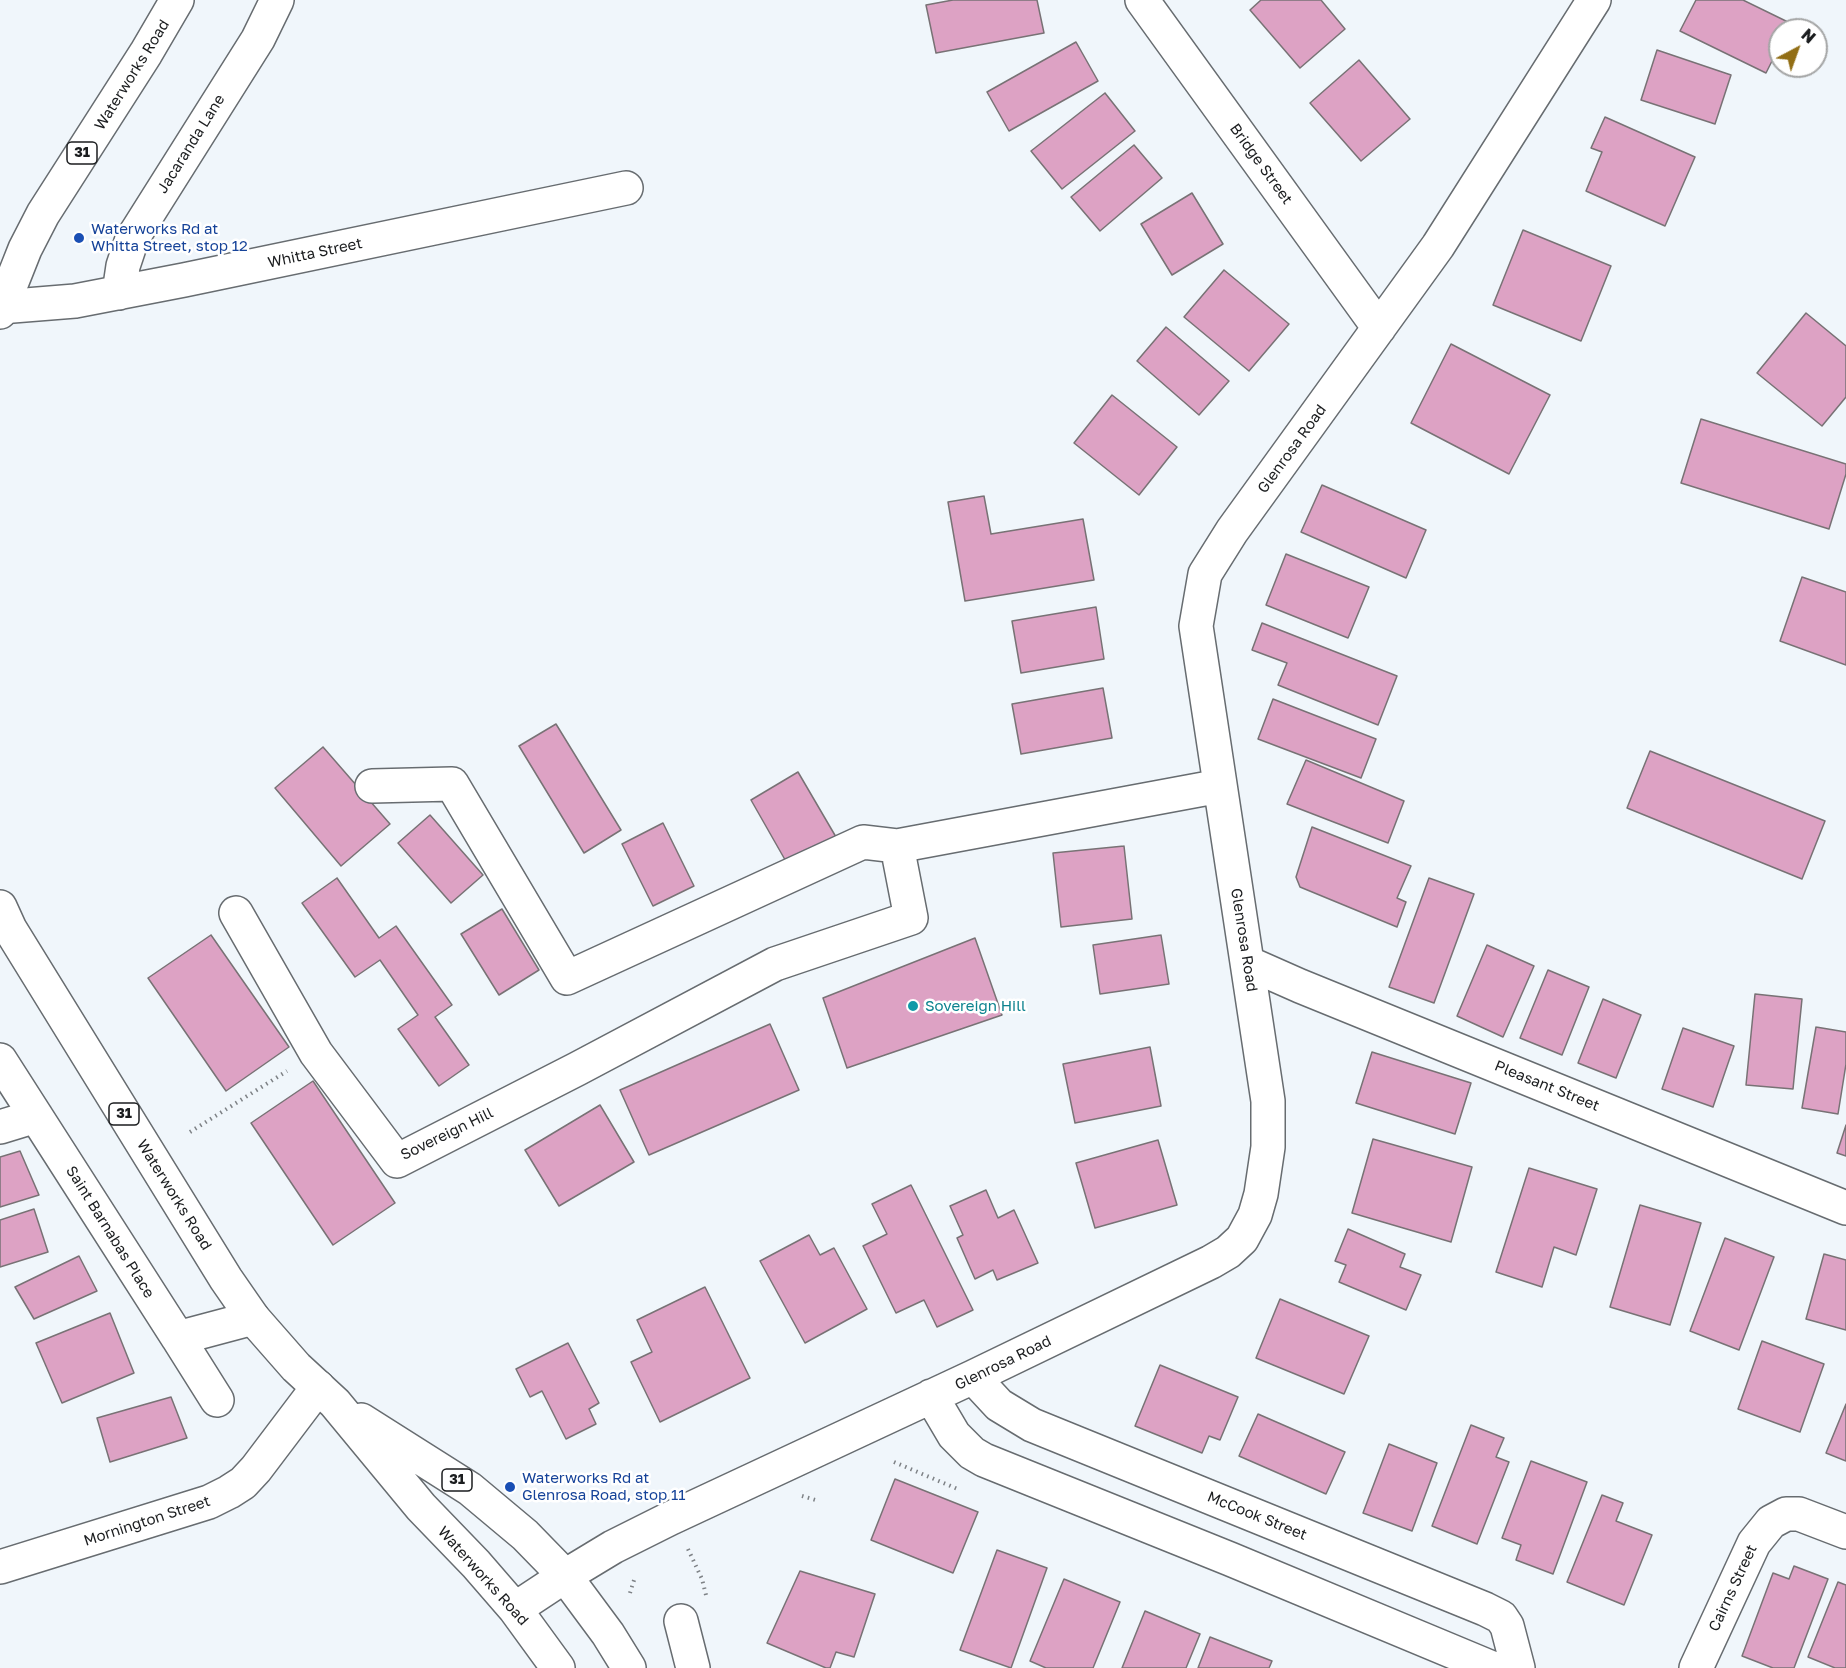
<!DOCTYPE html>
<style>
body{margin:0}
#map{position:relative;width:1846px;height:1668px;overflow:hidden;background:#f0f6fb;font-family:"Golos Text",sans-serif}
canvas{display:block}
.north{position:absolute;left:1768px;top:18px;width:60px;height:60px;box-sizing:border-box;background:#fff;border:2px solid #a4a5a5;border-radius:50%;rotate:41deg;font-size:16px;font-weight:700;line-height:24px;text-align:center;color:#1b1d1f}
.north::after{content:'';display:block;margin:auto;width:21px;height:27px;background:#926e15;clip-path:polygon(50% 0,100% 100%,50% 72%,0 100%)}
</style>
<div id="map">
<canvas width="1846" height="1668"></canvas>
<div class="north">N</div>
</div>
<script>
const ctx = document.querySelector('canvas').getContext('2d');
ctx.lineJoin = 'round';
function paint(path, color) { ctx.fillStyle = color; ctx.fill(path, 'evenodd'); }
const shape = rows => new Path2D(rows.map(r => 'M' + r).join(''));
function trace(path, color, width, dash) { ctx.strokeStyle = color; ctx.lineWidth = width; ctx.lineCap = dash ? 'butt' : 'round'; ctx.setLineDash(dash || []); ctx.stroke(path); }
function write(font, color, halo, rows, align = 'center') {
  ctx.font = font + ' "Golos Text",sans-serif'; ctx.lineWidth = 5; ctx.setLineDash([]); ctx.textBaseline = 'middle'; ctx.strokeStyle = halo; ctx.fillStyle = color; for (const [text, x, y, turn = 0] of rows) {
    ctx.save(); ctx.translate(x, y); ctx.rotate((+turn || 0) * Math.PI / 180); ctx.textAlign = isNaN(turn) ? turn : align; if (halo) ctx.strokeText(text, 0, 0); ctx.fillText(text, 0, 0); ctx.restore();
  }
}
const building = shape([
 [953,0,1037,0,1044,33,936,53,926,5,953,0],
 [1261,0,1321,0,1345,29,1300,68,1250,10,1261,0],
 [1696,0,1743,0,1790,23,1787,30,1780,30,1780,45,1766,73,1680,31,1696,0],
 [1076,42,1098,81,1009,131,987,92,1076,42],
 [1657,50,1731,75,1715,124,1641,100,1657,50],
 [1359,60,1410,119,1361,161,1310,103,1359,60],
 [1105,93,1135,131,1062,189,1031,151,1105,93],
 [1605,117,1695,157,1665,226,1586,191,1602,152,1591,148,1605,117],
 [1134,145,1162,178,1100,231,1071,197,1134,145],
 [1192,193,1223,244,1172,275,1141,224,1192,193],
 [1523,230,1611,266,1581,341,1493,305,1523,230],
 [1224,270,1289,324,1249,371,1184,317,1224,270],
 [1806,313,1846,346,1846,397,1822,426,1757,373,1806,313],
 [1166,327,1229,381,1199,415,1137,361,1166,327],
 [1451,344,1550,395,1509,474,1411,423,1451,344],
 [1112,395,1177,447,1139,495,1074,443,1112,395],
 [1701,419,1846,464,1846,474,1829,529,1681,483,1701,419],
 [1322,485,1426,530,1406,578,1301,532,1322,485],
 [984,496,991,534,1083,519,1094,580,965,601,948,502,984,496],
 [1286,554,1369,587,1348,638,1266,605,1286,554],
 [1802,577,1846,592,1846,665,1780,641,1802,577],
 [1096,607,1104,659,1021,673,1012,621,1096,607],
 [1262,623,1397,676,1378,725,1278,685,1287,663,1252,650,1262,623],
 [1103,688,1112,738,1021,754,1012,704,1103,688],
 [1273,699,1376,739,1361,778,1258,739,1273,699],
 [556,724,621,830,584,853,519,746,556,724],
 [323,747,390,824,341,866,275,788,323,747],
 [1650,751,1825,821,1802,879,1627,808,1650,751],
 [1306,760,1404,801,1388,843,1287,804,1306,760],
 [798,772,836,837,788,865,751,800,798,772],
 [430,815,483,875,451,903,398,843,430,815],
 [663,823,694,886,653,906,622,844,663,823],
 [1312,827,1411,866,1397,898,1406,902,1397,927,1300,887,1296,877,1312,827],
 [1124,846,1132,919,1061,927,1053,853,1124,846],
 [337,878,379,938,396,926,452,1005,435,1017,469,1065,439,1086,398,1029,418,1015,380,960,355,977,302,903,337,878],
 [1429,878,1474,894,1434,1003,1389,987,1429,878],
 [502,909,539,970,499,995,461,934,502,909],
 [211,935,289,1047,226,1091,148,978,211,935],
 [1161,935,1169,984,1100,994,1093,945,1161,935],
 [975,938,1002,1015,847,1068,823,998,975,938],
 [1487,945,1534,966,1503,1037,1457,1016,1487,945],
 [1548,970,1589,987,1562,1055,1520,1038,1548,970],
 [1755,994,1802,999,1793,1089,1746,1085,1755,994],
 [1603,999,1641,1015,1616,1078,1578,1063,1603,999],
 [770,1024,799,1090,649,1155,620,1090,770,1024],
 [1816,1027,1846,1032,1846,1064,1838,1114,1802,1108,1816,1027],
 [1683,1028,1734,1046,1713,1107,1662,1089,1683,1028],
 [1150,1047,1161,1106,1075,1123,1063,1064,1150,1047],
 [1372,1052,1471,1083,1455,1134,1356,1103,1372,1052],
 [313,1081,395,1203,333,1245,251,1123,313,1081],
 [600,1105,634,1162,559,1206,525,1150,600,1105],
 [1846,1125,1846,1156,1837,1153,1846,1125],
 [1373,1139,1472,1167,1451,1242,1352,1213,1373,1139],
 [1158,1140,1177,1205,1095,1228,1076,1163,1158,1140],
 [20,1151,39,1195,0,1207,0,1157,20,1151],
 [1529,1168,1597,1189,1576,1255,1554,1247,1542,1287,1496,1272,1529,1168],
 [911,1185,973,1310,937,1327,924,1300,896,1313,863,1246,887,1234,872,1204,911,1185],
 [986,1190,998,1218,1014,1210,1038,1263,997,1280,993,1270,975,1279,957,1238,963,1235,950,1206,986,1190],
 [1640,1205,1701,1223,1670,1325,1610,1307,1640,1205],
 [34,1209,48,1252,0,1267,0,1220,34,1209],
 [1348,1229,1405,1254,1400,1267,1421,1275,1406,1310,1339,1282,1346,1265,1335,1261,1348,1229],
 [809,1235,820,1255,834,1248,867,1309,805,1343,760,1261,809,1235],
 [1725,1238,1774,1257,1739,1350,1690,1331,1725,1238],
 [1824,1254,1846,1260,1846,1330,1806,1319,1824,1254],
 [79,1256,97,1291,34,1319,15,1287,79,1256],
 [705,1287,750,1378,660,1422,631,1362,652,1352,637,1320,705,1287],
 [1280,1299,1369,1336,1344,1394,1256,1358,1280,1299],
 [110,1313,134,1373,62,1403,36,1343,110,1313],
 [1762,1341,1824,1364,1800,1432,1738,1409,1762,1341],
 [568,1343,599,1403,589,1409,596,1424,566,1439,542,1391,530,1397,516,1369,568,1343],
 [1160,1365,1238,1397,1220,1440,1209,1436,1202,1453,1135,1426,1160,1365],
 [171,1397,187,1438,110,1462,97,1418,171,1397],
 [1846,1404,1846,1461,1826,1453,1846,1404],
 [1258,1414,1345,1452,1326,1494,1239,1456,1258,1414],
 [1471,1425,1504,1438,1496,1457,1509,1462,1477,1544,1432,1526,1471,1425],
 [1389,1444,1437,1463,1412,1531,1363,1513,1389,1444],
 [1531,1461,1587,1482,1553,1574,1516,1560,1521,1545,1502,1538,1531,1461],
 [895,1479,978,1512,953,1573,871,1540,895,1479],
 [1602,1495,1623,1503,1616,1521,1652,1535,1624,1605,1567,1582,1602,1495],
 [997,1550,1047,1568,1011,1668,960,1650,997,1550],
 [1794,1566,1828,1579,1794,1668,1773,1668,1742,1656,1773,1573,1789,1579,1794,1566],
 [800,1571,875,1594,854,1657,836,1652,830,1668,826,1668,767,1643,800,1571],
 [1064,1579,1120,1602,1093,1668,1046,1668,1030,1661,1064,1579],
 [1838,1582,1846,1585,1846,1668,1835,1668,1808,1657,1838,1582],
 [1145,1611,1200,1634,1186,1668,1122,1668,1145,1611],
 [1210,1637,1272,1661,1269,1668,1198,1668,1210,1637]
]);
const path = shape([
 [190,1132,287,1071],
 [894,1462,960,1490],
 [802,1496,819,1501],
 [688,1549,702,1579,706,1595],
 [630,1593,635,1577]
]);
const minor = shape([
 [1142,0,1379,328],
 [119,293,123,266,132,239,258,39,277,0],
 [0,307,75,301,184,280,626,188],
 [372,786,452,784,567,978,863,842,897,846,1220,786],
 [236,913,316,1053,397,1161,577,1069,775,964,911,918,897,846],
 [1248,963,1300,986,1846,1208],
 [0,1060,178,1338,253,1318],
 [0,1127,36,1116],
 [178,1338,217,1400],
 [973,1377,999,1405,1032,1425,1485,1609,1501,1617,1507,1626,1518,1668],
 [931,1396,954,1435,972,1453,984,1460,1230,1559,1492,1668],
 [0,1567,209,1502,229,1492,243,1483,256,1469,318,1387],
 [565,1576,613,1547,671,1518,973,1377,1211,1262,1228,1252,1242,1239,1255,1215,1261,1194,1268,1147,1268,1101,1196,626,1205,574,1232,531,1438,246,1594,0],
 [681,1621,693,1668],
 [1696,1668,1754,1543,1771,1522,1786,1514,1799,1514,1846,1532]
]);
const major = shape([
 [0,312,25,249,43,214,146,53,177,0],
 [0,907,10,929,226,1279,253,1318,296,1367,335,1403,421,1507,476,1564,515,1609,558,1668],
 [361,1420,470,1489,525,1535,565,1576,608,1634,629,1668],
 [515,1609,565,1576]
]);
const markers = [
 [79,238,6,"#1a4fb4"],
 [913,1006,6,"#0f9aa8"],
 [510,1487,6,"#1a4fb4"]
];
const shields = [
 [82,153,30],
 [124,1114,30],
 [457,1480,30]
];
const shieldNames = [
 ["31",82,153],
 ["31",124,1114],
 ["31",457,1480]
];
const streetNames = [
 ["Waterworks Road",132,75,-58],
 ["Jacaranda Lane",191,144,-58],
 ["Bridge Street",1261,164,54],
 ["Whitta Street",315,253,-12],
 ["Glenrosa Road",1292,449,-54],
 ["Glenrosa Road",1244,940,81],
 ["Pleasant Street",1547,1086,22],
 ["Sovereign Hill",447,1134,-26],
 ["Waterworks Road",174,1195,58],
 ["Saint Barnabas Place",110,1232,58],
 ["Glenrosa Road",1003,1363,-26],
 ["McCook Street",1257,1516,22],
 ["Mornington Street",147,1521,-18],
 ["Waterworks Road",483,1576,48],
 ["Cairns Street",1733,1588,-65]
];
const transitNames = [
 ["Waterworks Rd at",91,229],
 ["Whitta Street, stop 12",91,246],
 ["Waterworks Rd at",522,1478],
 ["Glenrosa Road, stop 11",522,1495]
];
const cultureNames = [
 ["Sovereign Hill",925,1006]
];
paint(building, '#dda2c4');
trace(building, '#787275', 1.5);
trace(minor, '#676c70', 36);
trace(major, '#676c70', 36);
trace(path, '#7e8286', 4, [1.5, 4.5]);
trace(minor, '#fff', 33);
trace(major, '#fff', 33);
for (const [x, y, r, color] of markers) { const dot = new Path2D(); dot.arc(x, y, r, 0, 2 * Math.PI); ctx.fillStyle = color; ctx.fill(dot); trace(dot, '#fff', 2); }
for (const [x, y, w] of shields) { const box = new Path2D(); box.roundRect(x - w / 2, y - 11, w, 22, 4.5); ctx.fillStyle = '#fff'; ctx.fill(box); trace(box, '#1b1d1f', 1.5); }
write('bold 14px', '#1b1d1f', null, shieldNames);
write('15px', '#1b1d1f', '#fff', streetNames);
write('15px', '#164399', '#fff', transitNames, 'left');
write('15px', '#0d838f', '#fff', cultureNames, 'left');
</script>
